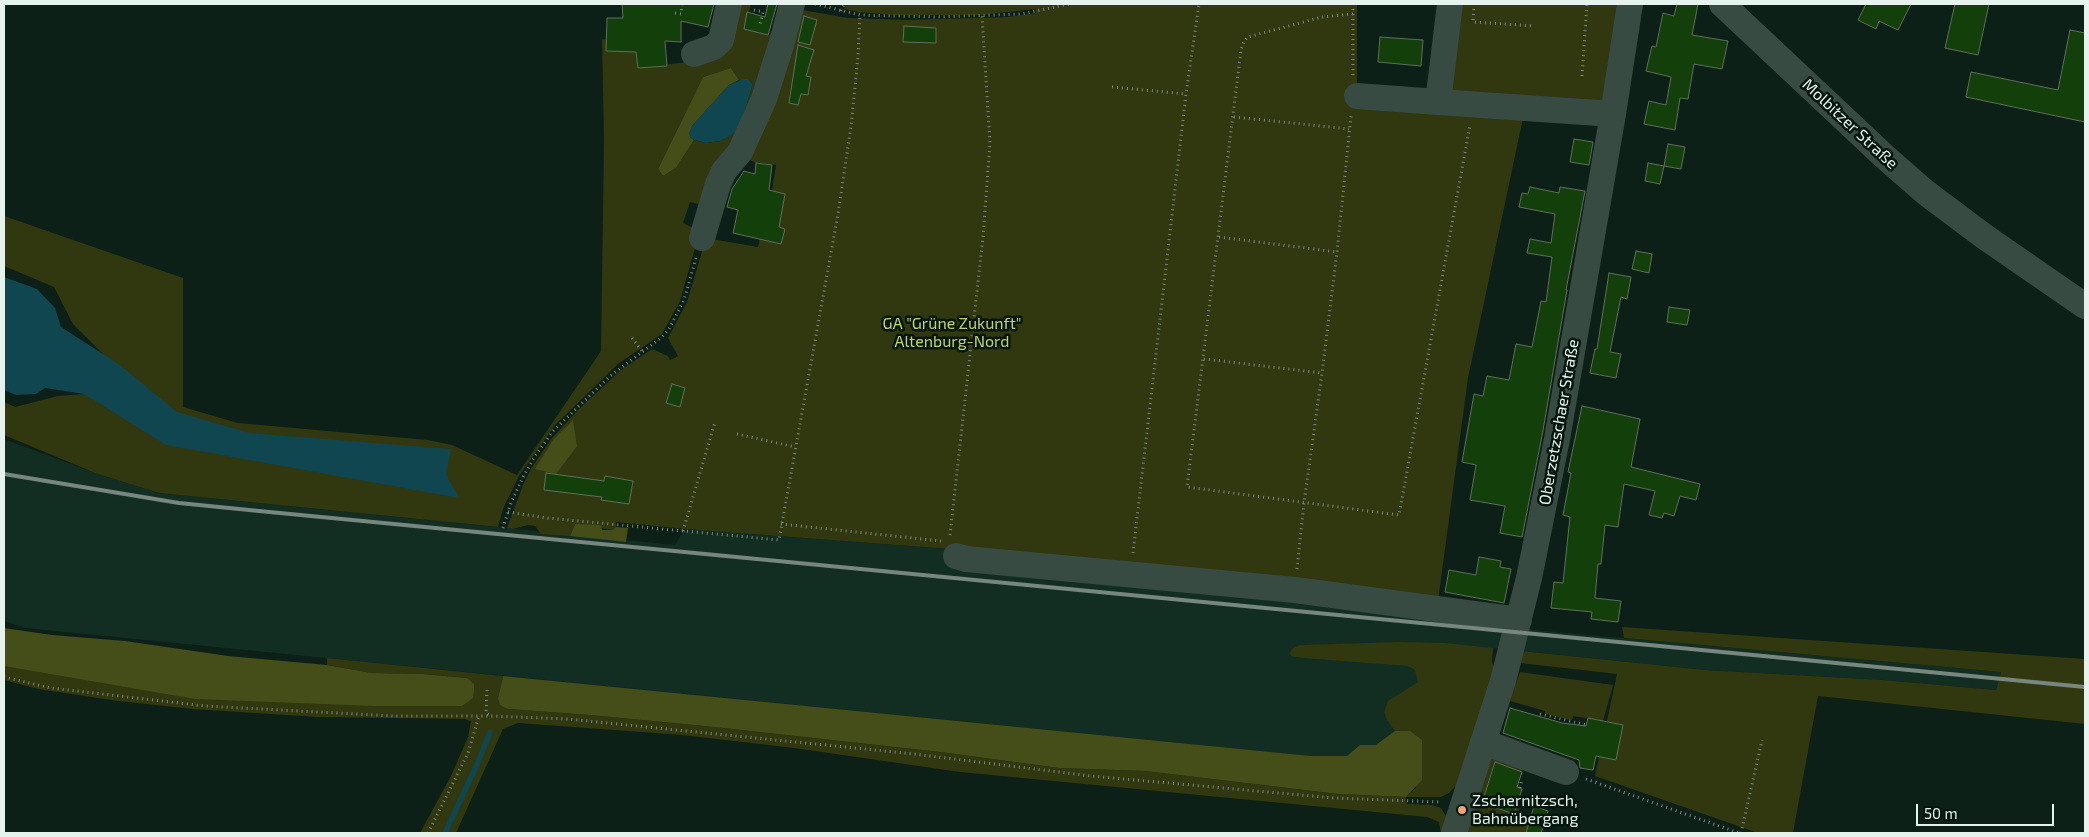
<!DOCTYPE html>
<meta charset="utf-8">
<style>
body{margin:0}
#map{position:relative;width:2089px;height:837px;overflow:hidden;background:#0c2017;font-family:"Exo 2",sans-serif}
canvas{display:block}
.frame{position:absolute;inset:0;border:5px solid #e6f2ec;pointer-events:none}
.scale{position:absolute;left:1916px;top:804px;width:138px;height:22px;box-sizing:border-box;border:2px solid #e6f2ec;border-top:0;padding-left:6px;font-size:15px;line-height:18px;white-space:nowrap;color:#e6f2ec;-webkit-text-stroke:4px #04160e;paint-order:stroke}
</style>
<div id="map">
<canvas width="2089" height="837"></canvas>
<div class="frame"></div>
<div class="scale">50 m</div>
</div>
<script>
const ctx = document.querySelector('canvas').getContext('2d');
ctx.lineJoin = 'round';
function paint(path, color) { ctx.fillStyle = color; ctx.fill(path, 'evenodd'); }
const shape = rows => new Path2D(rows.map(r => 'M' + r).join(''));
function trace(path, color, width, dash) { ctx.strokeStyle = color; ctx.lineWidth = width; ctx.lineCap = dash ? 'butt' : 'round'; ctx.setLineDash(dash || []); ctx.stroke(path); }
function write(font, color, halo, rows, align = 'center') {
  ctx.font = font + ' "Exo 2",sans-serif'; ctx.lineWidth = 5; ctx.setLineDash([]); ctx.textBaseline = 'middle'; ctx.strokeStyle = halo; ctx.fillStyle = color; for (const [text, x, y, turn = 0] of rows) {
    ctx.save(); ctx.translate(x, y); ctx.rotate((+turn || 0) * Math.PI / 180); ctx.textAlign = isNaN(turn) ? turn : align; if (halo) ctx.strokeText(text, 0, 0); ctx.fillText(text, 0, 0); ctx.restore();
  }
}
const built = shape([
 [4,439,95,473,159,493,675,545,685,529,950,549,1534,630,2001,672,1996,690,1883,680,1705,670,1494,648,1460,771,25,628,4,621]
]);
const green = shape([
 [733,4,751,4,744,29,778,37,771,65,749,128,725,163,715,182,707,201,702,205,690,202,683,223,696,229,699,234,680,301,662,334,618,364,555,425,519,476,503,509,498,527,159,493,95,473,4,435,4,402,15,407,58,396,84,394,103,354,73,324,54,287,4,266,4,216,183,278,183,407,238,423,428,440,452,445,517,475,601,351,604,140,602,39,625,41,635,39,638,68,704,60,725,51],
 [731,68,739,80,748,79,753,84,740,126,731,136,720,141,706,143,694,140,676,168,663,176,658,169,703,77],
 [846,4,1357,4,1357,101,1523,118,1468,378,1438,601,950,549,685,529,616,522,616,527,612,530,575,524,570,536,541,534,535,526,528,525,513,529,507,528,523,485,532,467,552,438,578,410,621,370,652,349,668,356,670,360,678,356,668,338,687,302,706,238,758,247,772,190,776,165,754,162,741,156,802,10,848,18,907,20,1008,17,1036,13,1035,9,981,15,895,15,859,12,844,9],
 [1457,4,1618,4,1602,108,1447,96],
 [1622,627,2085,659,2085,724,1818,696,1793,833,1758,833,1595,776,1617,674,1520,663,1522,651,1705,670,1883,680,1996,690,2001,672,1624,638],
 [1400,642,1445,643,1493,648,1492,661,1495,670,1463,778,1449,793,1441,797,1406,797,1407,804,1432,805,1441,808,1447,818,1445,833,1441,833,1439,822,1427,817,960,772,794,748,682,735,518,723,503,729,456,833,420,833,451,776,468,737,471,721,464,719,317,717,192,709,118,701,38,689,4,680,4,666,467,678,423,674,372,673,327,665,327,658,503,676,498,698,508,709,590,715,714,727,940,752,1059,768,1145,771,1337,794,1406,797,1416,788,1410,731,1395,731,1387,720,1384,712,1388,701,1418,682,1415,670,1408,666,1303,658,1291,656,1290,653,1292,649,1300,645],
 [1520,672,1613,685,1603,721,1573,716,1572,720,1545,714,1545,711,1510,701],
 [1491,753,1525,764,1522,772,1494,763,1482,803,1509,812,1513,800,1521,802,1518,814,1530,818,1526,833,1466,833]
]);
const forest = shape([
 [731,68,739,80,729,85,692,126,690,137,694,140,676,168,663,176,658,169,703,77],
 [573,420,577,446,556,474,535,469,553,440],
 [575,524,601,525,602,530,612,530,616,527,628,528,626,542,570,536],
 [4,628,52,635,125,641,228,656,327,665,372,673,423,674,467,678,474,684,474,691,473,698,462,706,374,706,195,699,4,666],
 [503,676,1311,756,1347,756,1360,745,1376,745,1395,731,1410,731,1422,740,1422,780,1406,797,1338,794,1145,771,1059,768,940,752,714,727,590,715,508,709,500,705,498,698]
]);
const water = shape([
 [742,79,748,79,753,84,740,127,731,136,720,141,706,143,694,140,690,137,689,133,692,126,706,110,729,85],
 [4,277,37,289,55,308,61,327,120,365,177,412,250,433,451,449,446,474,459,498,166,445,84,394,45,388,36,394,16,395,4,390]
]);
const stream = shape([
 [445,833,479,760,490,732]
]);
const building = shape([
 [622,4,714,4,708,27,681,21,681,42,665,41,667,66,638,68,636,52,606,51,607,18,623,18,622,4],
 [768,4,777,4,768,35,744,29,747,12,765,17,768,4],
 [1677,4,1698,4,1692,35,1728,41,1722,69,1694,64,1688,99,1680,98,1675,130,1644,124,1649,101,1666,105,1671,77,1646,71,1652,46,1656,47,1663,13,1674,16,1677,4],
 [1866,4,1911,4,1898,30,1879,21,1876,29,1858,20,1866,4],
 [1955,4,1989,4,1978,55,1945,48,1955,4],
 [804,16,817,20,810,45,798,42,804,16],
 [904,26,936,28,936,43,903,42,904,26],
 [2070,30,2085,33,2085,122,1966,97,1971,72,2058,90,2070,30],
 [1380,37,1423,40,1421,66,1378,62,1380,37],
 [798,45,814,50,806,76,811,77,808,95,801,94,798,105,789,103,798,45],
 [1574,139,1593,142,1589,165,1570,162,1574,139],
 [1668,144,1685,147,1681,169,1664,166,1668,144],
 [756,163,772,165,769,190,785,194,779,227,785,229,781,244,733,233,738,210,727,207,732,189,744,171,755,174,756,163],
 [1648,163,1664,166,1660,184,1645,181,1648,163],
 [1530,187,1559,193,1560,187,1585,191,1566,290,1567,290,1542,436,1522,537,1500,533,1505,506,1470,500,1476,465,1462,462,1474,394,1483,396,1487,376,1509,380,1516,344,1532,347,1541,301,1546,302,1552,257,1527,253,1530,239,1551,243,1555,214,1519,207,1522,193,1528,194,1530,187],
 [1636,251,1652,254,1649,273,1632,269,1636,251],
 [1609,273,1631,277,1627,299,1621,297,1610,352,1621,354,1616,378,1590,373,1595,349,1597,349,1609,273],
 [1669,307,1690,310,1687,325,1667,322,1669,307],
 [672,384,685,388,680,407,666,403,672,384],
 [1582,406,1640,419,1631,467,1700,484,1696,500,1680,496,1674,516,1664,513,1662,518,1649,515,1655,491,1624,484,1618,527,1605,525,1601,564,1598,564,1595,598,1621,601,1618,622,1591,619,1592,612,1551,608,1554,582,1563,583,1570,517,1563,515,1571,473,1568,472,1582,406],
 [546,473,604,481,605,476,633,481,629,504,601,500,602,497,544,490,546,473],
 [1479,557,1501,561,1500,567,1511,569,1504,603,1445,592,1449,570,1476,575,1479,557],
 [1510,708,1562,723,1586,726,1588,718,1623,725,1616,760,1596,756,1593,770,1580,768,1579,760,1503,733,1510,708],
 [1495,762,1522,772,1517,787,1522,789,1514,814,1482,803,1495,762],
 [1534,806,1548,811,1541,833,1526,833,1534,806]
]);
const path = shape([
 [815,4,860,15,936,17,1022,14,1069,4],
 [1353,4,1353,75],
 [1474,4,1473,22,1534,26],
 [754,10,763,12,760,24],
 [841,11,844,4],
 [675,13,681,14,682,4],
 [1353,14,1322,17,1248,37,1244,41,1241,50,1187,487,1399,515,1470,125],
 [1582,76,1587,4],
 [1112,87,1186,94],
 [1234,117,1349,129],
 [1219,237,1337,252],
 [632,338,642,351],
 [1204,359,1322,373],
 [737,434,795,447],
 [508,512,547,518,779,540,838,214,851,126,858,57,860,15],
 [781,524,941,541],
 [503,528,511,503,523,477,535,456,553,431,609,377,662,337,669,329,684,300,696,258],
 [683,531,715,422],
 [950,535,983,237,990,143,982,16],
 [1133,553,1186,94,1199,4],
 [1297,569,1304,503,1322,373,1337,252,1351,116],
 [4,677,51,688,205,706,393,716,489,716,568,719,914,754,1091,776,1334,798,1441,802],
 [487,690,486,713,489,715],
 [1540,714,1586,725],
 [1586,779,1739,833],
 [1520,788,1522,779],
 [428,833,468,753,479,716],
 [1741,833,1762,740]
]);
const minor = shape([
 [1450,4,1438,102,1613,114],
 [1722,4,1885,157,1925,192,1985,237,2085,306],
 [694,54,714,47,721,40,729,4],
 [1357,96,1438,102],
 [702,238,718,184,724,171,740,152,764,99,782,42,792,4],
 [956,556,966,559,1295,590,1519,620],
 [1483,742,1566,772],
 [1454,833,1503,681,1529,578,1557,439,1613,114,1630,4]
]);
const rail = shape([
 [4,474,179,503,259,511,2085,687]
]);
const markers = [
 [1462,810,5,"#f1a27b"]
];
const streetNames = [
 ["Molbitzer Straße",1850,124,43],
 ["Oberzetzschaer Straße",1559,422,-80]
];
const parkNames = [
 ["GA \"Grüne Zukunft\"",952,324],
 ["Altenburg-Nord",952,342]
];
const poiNames = [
 ["Zschernitzsch,",1472,801],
 ["Bahnübergang",1472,819]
];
paint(built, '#122d22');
paint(green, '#31370e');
paint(forest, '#454d18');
paint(water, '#0f464f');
trace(stream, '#0f464f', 5.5);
paint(building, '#133f0a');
trace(building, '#606e5e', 1);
trace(path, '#7b8b84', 3, [1, 4]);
trace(minor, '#374b42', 26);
trace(rail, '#778780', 4);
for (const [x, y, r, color] of markers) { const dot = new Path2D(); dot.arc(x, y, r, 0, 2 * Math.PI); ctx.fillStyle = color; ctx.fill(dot); trace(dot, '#04160e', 2); }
write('16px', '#e6f2ec', '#04160e', streetNames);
write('16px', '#c3d371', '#04160e', parkNames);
write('16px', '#e6f2ec', '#04160e', poiNames, 'left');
</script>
